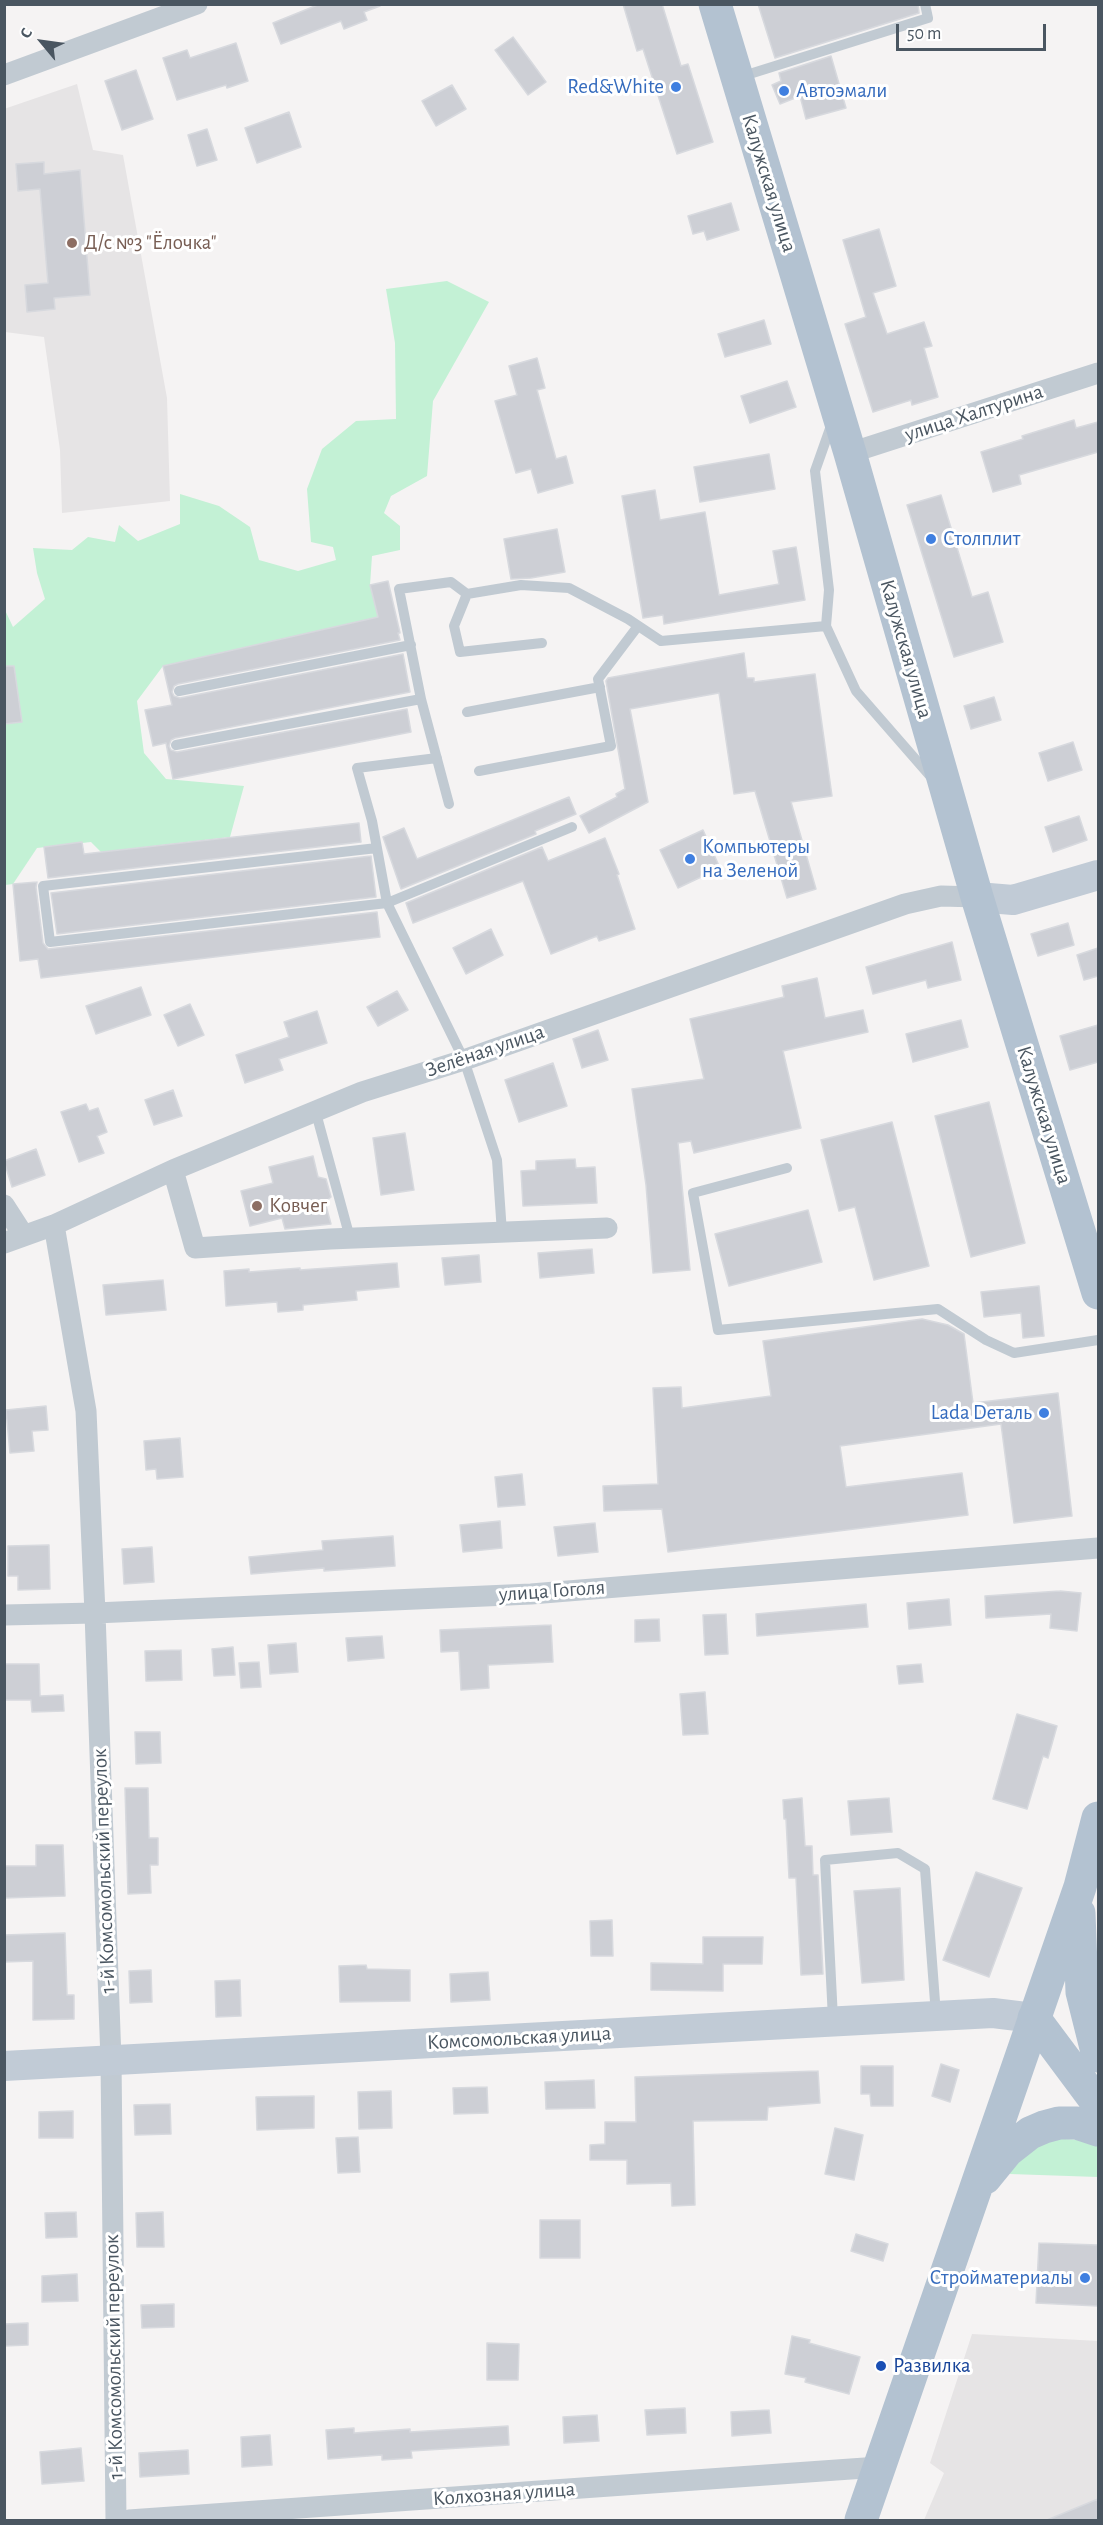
<!DOCTYPE html>
<meta charset="utf-8">
<style>
body{margin:0}
#map{position:relative;width:1103px;height:2525px;overflow:hidden;background:#f5f3f3;font-family:"Alegreya Sans",sans-serif}
canvas{display:block}
.frame{position:absolute;inset:0;border:6px solid #4a5661;pointer-events:none}
.north{position:absolute;left:12px;top:12px;width:60px;height:60px;-webkit-text-stroke:4px #fff;paint-order:stroke;rotate:299deg;font-size:16px;font-weight:700;line-height:24px;text-align:center;color:#4a5661}
.north::after{content:'';display:block;margin:auto;width:21px;height:27px;background:#4a5661;clip-path:polygon(50% 0,100% 100%,50% 72%,0 100%)}
.scale{position:absolute;left:896px;top:24px;width:150px;height:27px;box-sizing:border-box;border:3px solid #4a5661;border-top:0;padding-left:8px;font-size:18px;line-height:21px;white-space:nowrap;color:#4a5661;-webkit-text-stroke:4px #fff;paint-order:stroke}
</style>
<div id="map">
<canvas width="1103" height="2525"></canvas>
<div class="frame"></div>
<div class="north">С</div>
<div class="scale">50 m</div>
</div>
<script>
const ctx = document.querySelector('canvas').getContext('2d');
ctx.lineJoin = 'round';
function paint(path, color) { ctx.fillStyle = color; ctx.fill(path, 'evenodd'); }
const shape = rows => new Path2D(rows.map(r => 'M' + r).join(''));
function trace(path, color, width, dash) { ctx.strokeStyle = color; ctx.lineWidth = width; ctx.lineCap = dash ? 'butt' : 'round'; ctx.setLineDash(dash || []); ctx.stroke(path); }
function write(font, color, halo, rows, align = 'center') {
  ctx.font = font + ' "Alegreya Sans",sans-serif'; ctx.lineWidth = 6; ctx.setLineDash([]); ctx.textBaseline = 'middle'; ctx.strokeStyle = halo; ctx.fillStyle = color; for (const [text, x, y, turn = 0] of rows) {
    ctx.save(); ctx.translate(x, y); ctx.rotate((+turn || 0) * Math.PI / 180); ctx.textAlign = isNaN(turn) ? turn : align; if (halo) ctx.strokeText(text, 0, 0); ctx.fillText(text, 0, 0); ctx.restore();
  }
}
const education = shape([
 [77,84,93,150,123,155,167,398,170,501,62,513,60,450,44,337,5,332,4,109],
 [972,2334,1098,2341,1098,2520,924,2520,944,2473,930,2463]
]);
const green = shape([
 [447,281,489,302,433,401,427,476,391,496,384,513,400,526,400,550,372,556,370,585,378,617,163,666,137,701,144,753,166,779,244,786,230,837,101,852,91,842,37,848,13,884,5,885,4,608,13,627,45,599,37,573,33,548,72,550,88,537,115,542,119,525,138,541,180,524,180,494,219,506,250,527,259,560,298,571,336,560,333,547,311,542,307,489,322,449,356,421,396,419,395,343,386,289],
 [1049,2138,1098,2141,1098,2177,1010,2174,1011,2165]
]);
const building = shape([
 [320,4,380,4,380,6,364,12,367,20,344,29,341,21,281,44,273,23,320,4],
 [623,4,662,4,681,66,688,64,713,142,677,154,643,49,637,51,623,4],
 [758,4,918,4,919,13,775,58,758,4],
 [513,37,546,82,528,95,495,50,513,37],
 [236,43,248,81,227,88,226,85,177,100,163,58,187,50,190,58,236,43],
 [831,56,846,108,806,119,800,96,780,104,772,85,781,81,779,73,831,56],
 [136,70,153,119,122,130,105,81,136,70],
 [452,85,466,109,436,126,422,101,452,85],
 [289,112,301,147,257,163,245,128,289,112],
 [207,129,217,160,197,166,188,135,207,129],
 [44,162,44,174,80,170,90,295,54,298,55,309,27,312,25,285,48,283,40,189,18,191,16,164,44,162],
 [731,203,739,230,707,240,704,231,693,234,688,216,731,203],
 [879,229,896,286,873,293,887,334,924,322,932,346,924,348,938,397,912,405,911,400,873,412,845,324,866,317,843,240,879,229],
 [764,320,771,344,725,357,718,334,764,320],
 [537,358,545,388,537,390,556,459,566,456,573,483,538,493,531,469,516,473,495,401,517,395,509,366,537,358],
 [787,381,796,407,750,423,741,396,787,381],
 [1074,420,1076,428,1098,422,1098,452,1019,475,1021,484,993,492,981,452,1023,439,1022,436,1074,420],
 [769,454,775,489,700,502,694,467,769,454],
 [655,490,660,520,705,512,719,595,779,584,773,551,796,547,805,600,664,624,663,615,643,618,622,496,655,490],
 [941,495,972,597,988,592,1003,642,954,657,907,505,941,495],
 [557,529,565,572,531,578,511,579,504,539,557,529],
 [388,581,400,633,398,633,400,640,178,684,174,686,172,692,174,696,180,698,403,654,410,692,175,738,171,740,169,746,171,750,177,752,407,709,411,732,173,779,166,743,153,746,145,710,172,705,163,666,378,617,370,585,388,581],
 [744,653,747,678,754,678,754,682,815,674,832,796,791,802,816,889,787,898,755,791,734,794,719,693,630,709,648,802,589,833,580,816,617,797,616,794,625,789,606,681,608,678,744,653],
 [4,666,14,666,22,722,4,724,4,666],
 [994,697,1001,720,971,729,964,706,994,697],
 [1073,742,1082,770,1048,781,1039,753,1073,742],
 [569,797,576,814,535,831,536,834,401,889,383,837,404,828,417,859,569,797],
 [1079,816,1087,840,1053,852,1045,827,1079,816],
 [359,823,361,842,48,878,44,847,82,842,84,854,359,823],
 [703,830,720,868,678,888,660,850,703,830],
 [605,838,619,874,617,875,635,929,599,941,597,936,551,954,523,881,413,923,406,903,542,847,548,861,605,838],
 [371,856,376,897,57,934,51,893,371,856],
 [37,882,36,887,43,943,48,949,377,912,380,937,41,978,38,959,20,961,13,884,37,882],
 [1068,923,1074,945,1038,956,1031,934,1068,923],
 [491,929,503,955,466,974,453,948,491,929],
 [952,942,961,980,928,988,926,980,873,994,866,967,952,942],
 [1098,948,1098,976,1084,980,1077,955,1098,948],
 [817,978,825,1018,863,1010,868,1032,783,1051,801,1128,694,1153,691,1141,678,1143,690,1270,653,1273,646,1185,632,1089,704,1079,690,1019,784,997,782,986,817,978],
 [141,987,151,1015,96,1034,86,1006,141,987],
 [397,991,408,1010,378,1026,367,1007,397,991],
 [190,1004,204,1035,178,1046,164,1015,190,1004],
 [317,1011,327,1043,279,1059,283,1070,245,1083,236,1055,289,1037,284,1022,317,1011],
 [961,1020,968,1047,913,1062,906,1034,961,1020],
 [1098,1025,1098,1062,1070,1070,1060,1036,1098,1025],
 [598,1030,608,1060,582,1068,573,1039,598,1030],
 [553,1063,567,1106,519,1122,505,1080,553,1063],
 [173,1090,182,1116,154,1125,145,1100,173,1090],
 [989,1102,1025,1243,971,1257,935,1116,989,1102],
 [86,1104,89,1111,98,1108,107,1132,97,1136,104,1153,79,1162,61,1112,86,1104],
 [892,1122,929,1266,874,1280,855,1207,839,1211,821,1140,892,1122],
 [405,1133,414,1190,381,1195,373,1138,405,1133],
 [36,1149,45,1175,12,1187,4,1161,36,1149],
 [313,1156,318,1177,326,1179,331,1197,325,1202,331,1224,285,1229,282,1218,250,1226,241,1191,273,1183,269,1167,313,1156],
 [575,1159,576,1168,595,1167,597,1203,523,1206,521,1171,536,1170,536,1161,575,1159],
 [808,1210,822,1262,729,1286,715,1234,808,1210],
 [592,1249,594,1273,540,1278,538,1253,592,1249],
 [479,1255,481,1282,445,1285,442,1258,479,1255],
 [397,1263,399,1287,356,1291,357,1300,303,1305,303,1310,278,1312,277,1302,226,1306,224,1271,249,1269,249,1272,300,1268,300,1270,397,1263],
 [163,1280,166,1310,106,1315,103,1285,163,1280],
 [1039,1286,1044,1336,1023,1338,1021,1313,984,1317,981,1292,1039,1286],
 [922,1319,948,1325,964,1334,973,1403,1058,1393,1072,1516,1014,1523,1001,1424,840,1446,846,1487,962,1473,968,1515,668,1552,662,1509,604,1511,603,1486,658,1484,653,1388,681,1387,682,1408,771,1396,763,1341,922,1319],
 [46,1406,48,1430,32,1431,34,1451,10,1453,6,1410,46,1406],
 [180,1438,183,1477,157,1479,156,1469,146,1470,144,1441,180,1438],
 [522,1474,525,1505,498,1507,495,1477,522,1474],
 [500,1521,502,1548,463,1552,460,1525,500,1521],
 [595,1523,598,1552,558,1556,554,1527,595,1523],
 [393,1536,395,1566,324,1571,324,1568,251,1574,249,1557,323,1550,322,1541,393,1536],
 [49,1545,50,1589,18,1590,18,1576,8,1576,8,1546,49,1545],
 [152,1547,154,1582,124,1584,122,1549,152,1547],
 [1060,1591,1081,1593,1077,1631,1050,1628,1051,1614,986,1618,985,1596,1060,1591],
 [949,1599,951,1625,909,1629,907,1603,949,1599],
 [866,1604,868,1627,757,1636,756,1614,866,1604],
 [726,1614,728,1654,705,1655,703,1615,726,1614],
 [659,1619,660,1641,635,1642,635,1620,659,1619],
 [551,1625,553,1662,488,1665,489,1688,461,1690,459,1651,441,1652,440,1630,551,1625],
 [382,1636,384,1658,348,1661,346,1638,382,1636],
 [296,1643,298,1672,270,1674,268,1645,296,1643],
 [233,1647,235,1675,214,1676,212,1649,233,1647],
 [181,1650,182,1680,146,1681,145,1651,181,1650],
 [259,1662,261,1687,241,1688,239,1663,259,1662],
 [4,1664,39,1664,40,1696,63,1695,64,1711,32,1712,31,1700,4,1700,4,1664],
 [921,1664,923,1682,899,1684,897,1666,921,1664],
 [705,1692,708,1734,683,1735,680,1694,705,1692],
 [1017,1714,1057,1726,1048,1758,1043,1756,1027,1809,993,1799,1017,1714],
 [135,1732,160,1732,161,1763,136,1764,135,1732],
 [125,1788,148,1788,149,1838,158,1838,158,1865,150,1865,151,1893,128,1894,125,1788],
 [802,1798,805,1846,812,1846,813,1875,818,1875,823,1974,801,1975,796,1878,789,1878,786,1819,784,1819,783,1800,802,1798],
 [889,1798,892,1832,851,1835,848,1801,889,1798],
 [36,1845,63,1845,65,1896,4,1898,4,1866,36,1866,36,1845],
 [976,1872,1022,1888,989,1977,943,1960,976,1872],
 [900,1888,904,1980,862,1983,854,1891,900,1888],
 [612,1920,613,1956,591,1956,590,1921,612,1920],
 [65,1933,67,1995,74,1995,74,2019,33,2020,33,1961,4,1962,4,1935,65,1933],
 [703,1937,763,1937,762,1964,723,1964,723,1991,651,1990,651,1963,703,1964,703,1937],
 [366,1965,367,1969,410,1970,410,2001,340,2002,339,1966,366,1965],
 [151,1970,152,2002,130,2003,129,1971,151,1970],
 [488,1972,490,2000,451,2002,450,1974,488,1972],
 [240,1980,241,2016,216,2017,215,1981,240,1980],
 [941,2064,959,2070,950,2102,932,2096,941,2064],
 [861,2066,893,2066,893,2106,871,2106,870,2094,861,2094,861,2066],
 [818,2071,820,2103,768,2107,767,2120,693,2121,695,2205,672,2206,671,2183,627,2184,627,2160,590,2160,590,2145,605,2144,605,2122,636,2122,635,2077,818,2071],
 [594,2080,595,2108,546,2109,545,2082,594,2080],
 [487,2087,488,2113,454,2114,453,2088,487,2087],
 [391,2091,392,2128,359,2129,358,2092,391,2091],
 [314,2096,314,2128,257,2130,256,2097,314,2096],
 [170,2104,171,2134,135,2135,134,2105,170,2104],
 [73,2111,73,2138,39,2138,39,2112,73,2111],
 [835,2128,863,2135,854,2180,825,2174,835,2128],
 [358,2137,360,2172,338,2173,336,2138,358,2137],
 [76,2212,77,2237,46,2238,45,2213,76,2212],
 [163,2212,164,2247,137,2247,136,2213,163,2212],
 [540,2220,580,2220,580,2258,540,2258,540,2220],
 [856,2234,888,2244,883,2261,851,2251,856,2234],
 [1039,2243,1098,2245,1098,2306,1036,2303,1039,2243],
 [77,2274,78,2301,42,2302,42,2276,77,2274],
 [174,2304,174,2327,142,2328,141,2305,174,2304],
 [28,2323,28,2345,4,2346,4,2324,28,2323],
 [792,2336,810,2340,809,2343,860,2357,849,2394,805,2382,806,2378,785,2374,792,2336],
 [487,2343,519,2344,518,2380,487,2380,487,2343],
 [685,2408,686,2433,647,2435,645,2410,685,2408],
 [769,2410,771,2433,732,2436,731,2412,769,2410],
 [597,2415,599,2441,564,2443,563,2417,597,2415],
 [508,2426,509,2445,411,2451,412,2458,382,2460,382,2455,328,2459,326,2430,354,2428,354,2433,410,2429,410,2432,508,2426],
 [270,2435,272,2465,242,2467,241,2437,270,2435],
 [81,2448,84,2481,42,2484,40,2452,81,2448],
 [188,2450,189,2474,140,2477,139,2453,188,2450],
 [1098,2499,1098,2520,1047,2520,1098,2499]
]);
const lane = shape([
 [740,77,928,18,925,4],
 [832,423,815,471,829,590,826,626,856,691,931,777],
 [467,594,454,626,460,652,542,643],
 [179,691,411,645],
 [467,712,600,687],
 [176,745,421,699],
 [437,758,357,768,372,821,387,903,464,1060,497,1160,502,1233],
 [479,771,611,746,598,679,638,626],
 [449,804,421,699,399,589,451,582,467,594,521,585,569,588,628,619,661,641,826,626],
 [377,848,43,886,50,942,387,903,572,827],
 [316,1113,350,1238],
 [787,1168,693,1193,718,1330,938,1309,986,1340,1014,1353,1098,1340],
 [833,2019,825,1860,898,1853,925,1869,936,2015]
]);
const street = shape([
 [4,75,197,4],
 [850,453,1098,373],
 [173,1170,195,1248,330,1239,607,1228],
 [4,1205,24,1236],
 [54,1225,86,1411,95,1613,111,2060,116,2520],
 [4,1243,54,1225,173,1170,362,1092,464,1060,905,904,941,896,977,897],
 [4,1615,95,1613,531,1594,1098,1548],
 [129,2520,879,2467]
]);
const secondary = shape([
 [977,897,1013,900,1098,875],
 [4,2066,936,2016,993,2013,1034,2018]
]);
const primary = shape([
 [715,4,850,453,977,897,1098,1293],
 [1079,1913,1082,1992,1098,2056],
 [1034,2018,1098,2104],
 [985,2178,1007,2151,1030,2133,1044,2127,1059,2123,1077,2123,1098,2130],
 [861,2520,1080,1887,1098,1818]
]);
const markers = [
 [676,87,6,"#3f7fe0"],
 [784,91,6,"#3f7fe0"],
 [72,243,6,"#8d6e63"],
 [931,539,6,"#3f7fe0"],
 [690,859,6,"#3f7fe0"],
 [257,1206,6,"#8d6e63"],
 [1044,1413,6,"#3f7fe0"],
 [1085,2278,6,"#3f7fe0"],
 [881,2366,6,"#1a4fb4"]
];
const shopNames = [
 ["Red&White",664,87],
 ["Автоэмали",796,91,"left"],
 ["Столплит",943,539,"left"],
 ["Компьютеры",702,847,"left"],
 ["на Зеленой",702,871,"left"],
 ["Lada Dеталь",1032,1413],
 ["Стройматериалы",1073,2278]
];
const streetNames = [
 ["Калужская улица",769,183,73],
 ["улица Халтурина",974,413,-18],
 ["Калужская улица",906,649,74],
 ["Зелёная улица",485,1051,-19],
 ["Калужская улица",1044,1115,73],
 ["улица Гоголя",552,1591,-4],
 ["1-й Комсомольский переулок",104,1871,-92],
 ["Комсомольская улица",519,2038,-3],
 ["1-й Комсомольский переулок",114,2357,-91],
 ["Колхозная улица",504,2494,-4]
];
const educationNames = [
 ["Д/с №3 \"Ёлочка\"",84,243],
 ["Ковчег",269,1206]
];
const transitNames = [
 ["Развилка",893,2366]
];
paint(education, '#e6e4e5');
paint(green, '#c3f1d5');
paint(building, '#cdcfd5');
trace(building, '#d7d9de', 1.5);
trace(lane, '#c1cad2', 10);
trace(street, '#c1cad2', 21);
trace(secondary, '#c1cbd6', 30);
trace(primary, '#b3c2d1', 33);
for (const [x, y, r, color] of markers) { const dot = new Path2D(); dot.arc(x, y, r, 0, 2 * Math.PI); ctx.fillStyle = color; ctx.fill(dot); trace(dot, '#fff', 2); }
write('21px', '#366cbe', '#fff', shopNames, 'right');
write('21px', '#4a5661', '#fff', streetNames);
write('21px', '#785e54', '#fff', educationNames, 'left');
write('21px', '#164399', '#fff', transitNames, 'left');
</script>
